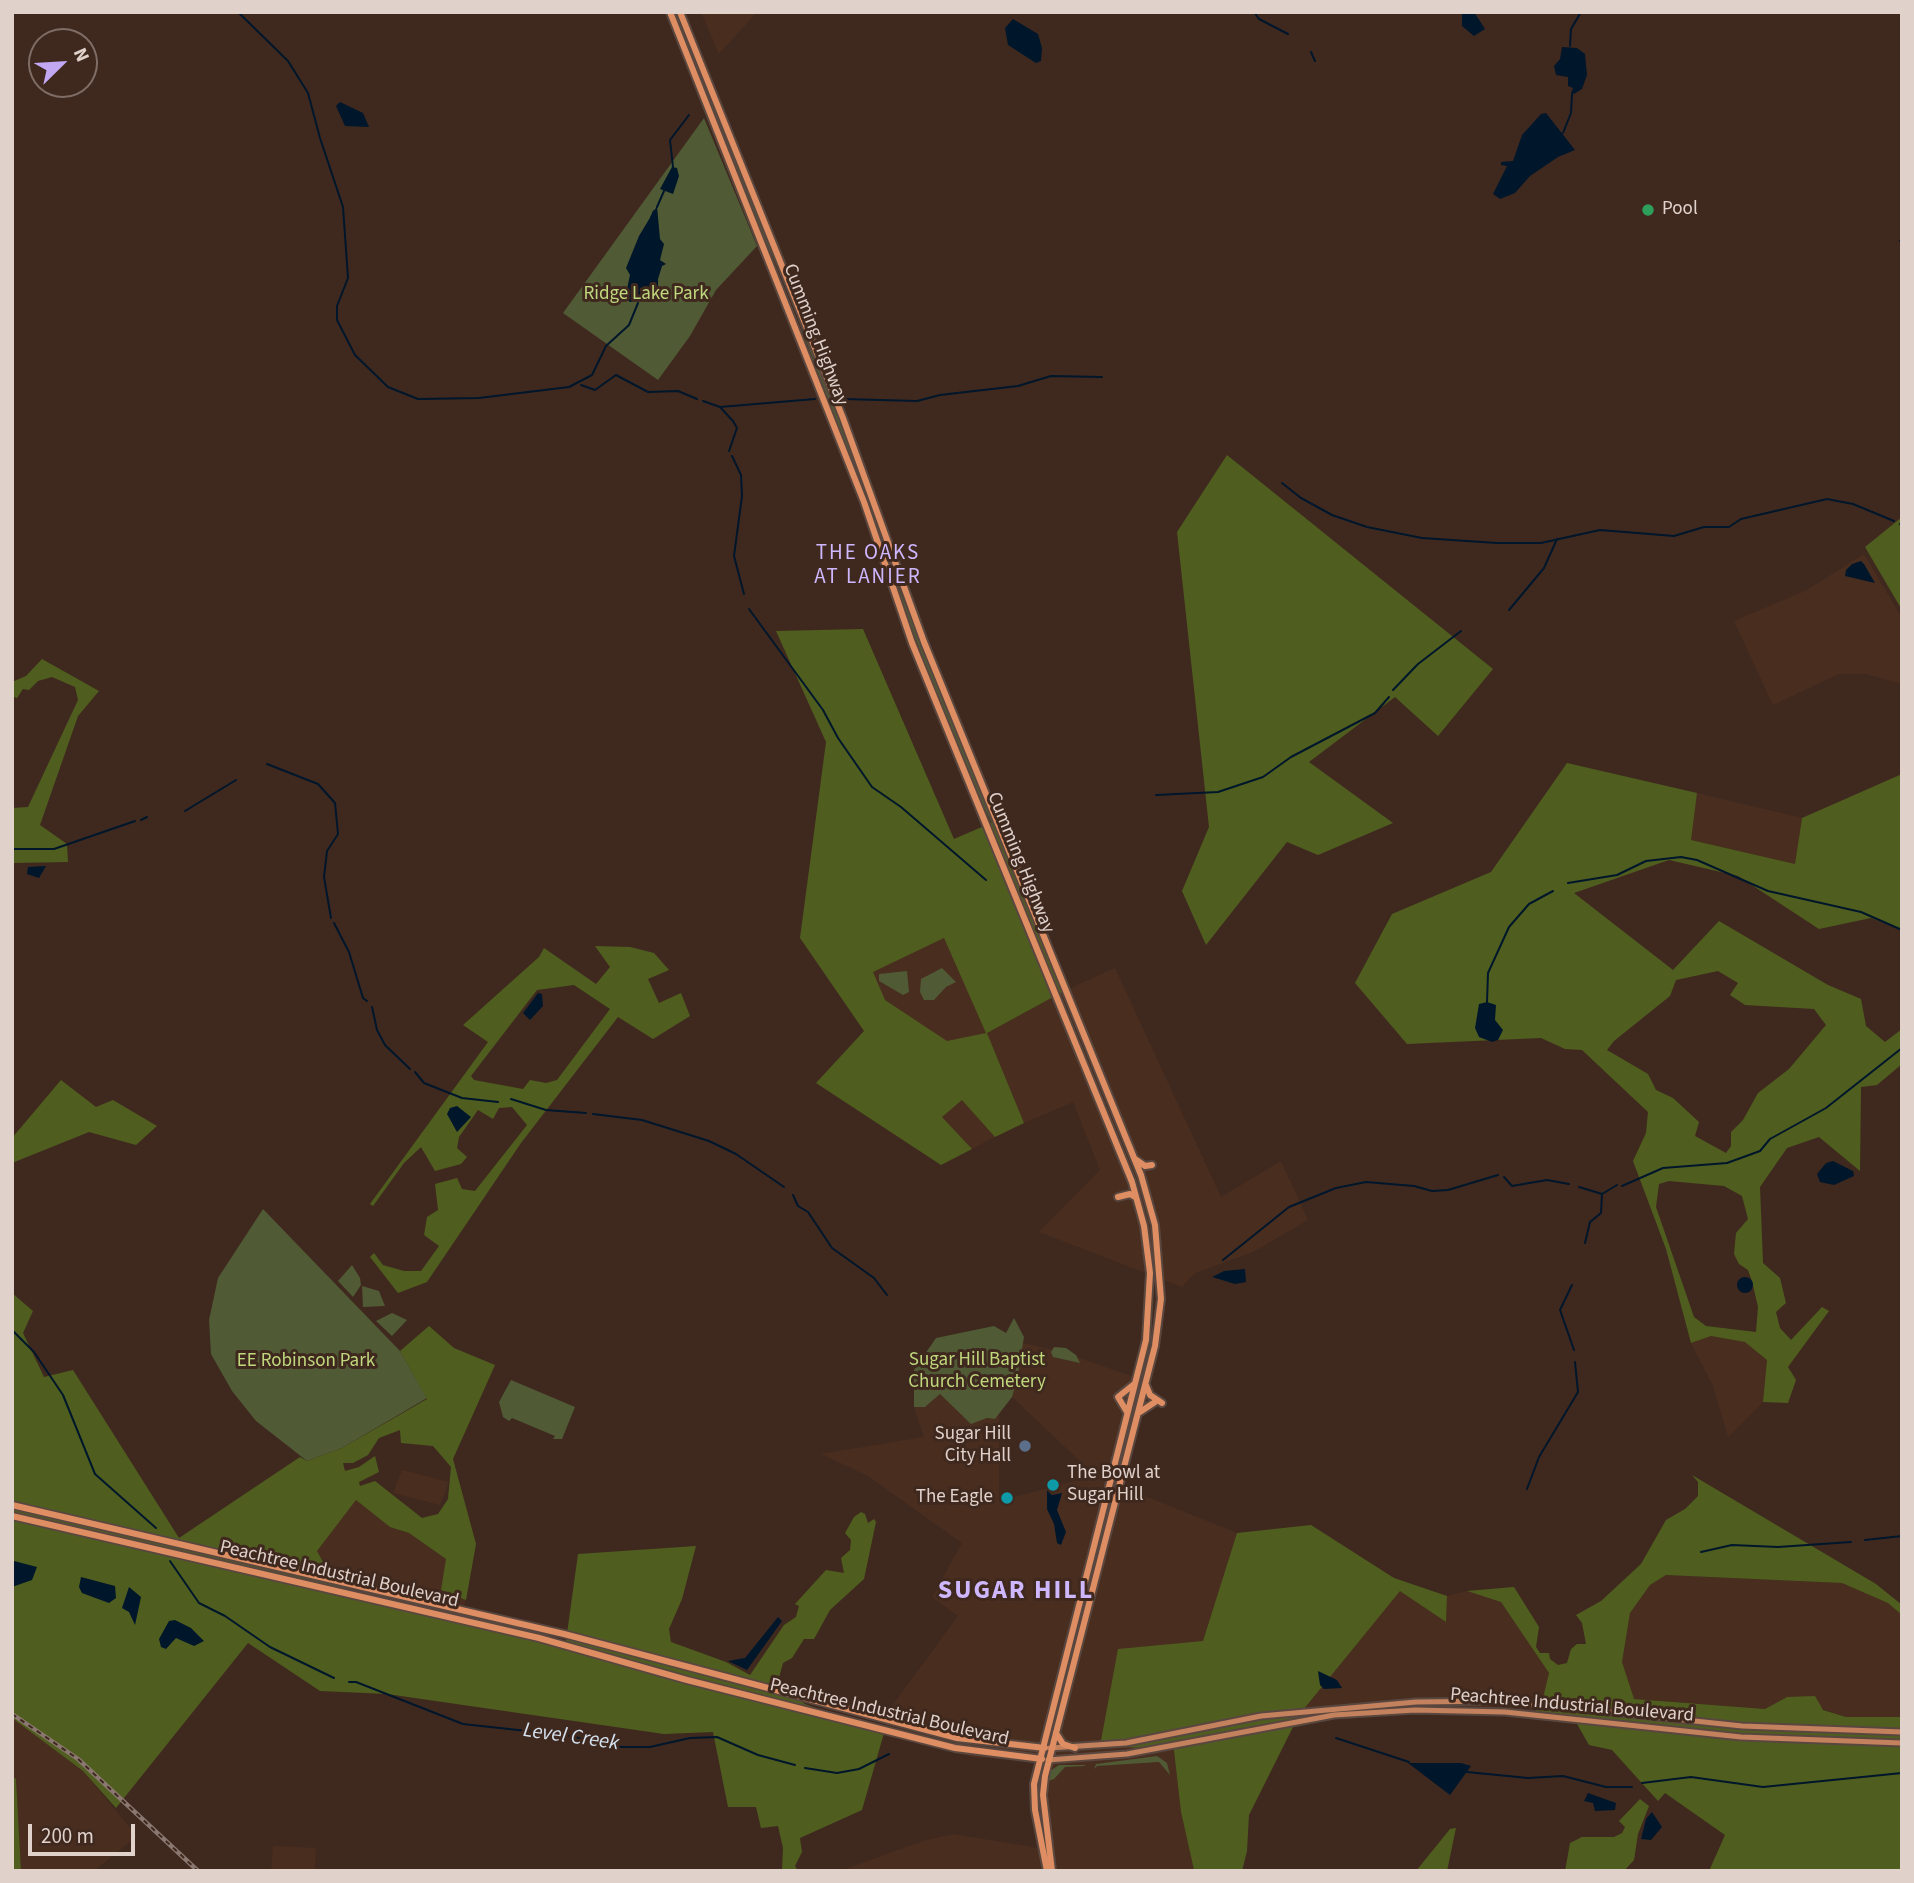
<!DOCTYPE html>
<style>
body{margin:0}
#map{position:relative;width:1914px;height:1883px;overflow:hidden;background:#3f291f;font-family:"Source Sans 3",sans-serif}
canvas{display:block}
.frame{position:absolute;inset:0;border:14px solid #e0d1cb;pointer-events:none}
.north{position:absolute;left:28px;top:28px;width:70px;height:70px;box-sizing:border-box;background:#3f291f;border:2px solid #7f6c64;border-radius:50%;rotate:66deg;font-size:19px;font-weight:700;line-height:28px;text-align:center;color:#e0d1cb}
.north::after{content:'';display:block;margin:auto;width:24px;height:32px;background:#c2a8f2;clip-path:polygon(50% 0,100% 100%,50% 72%,0 100%)}
.scale{position:absolute;left:28px;top:1824px;width:107px;height:32px;box-sizing:border-box;border:4px solid #e0d1cb;border-top:0;padding-left:9px;font-size:21px;line-height:24px;white-space:nowrap;color:#e0d1cb;-webkit-text-stroke:5px #3f291f;paint-order:stroke}
</style>
<div id="map">
<canvas width="1914" height="1883"></canvas>
<div class="frame"></div>
<div class="north">N</div>
<div class="scale">200 m</div>
</div>
<script>
const ctx = document.querySelector('canvas').getContext('2d');
ctx.lineJoin = 'round';
function paint(path, color) { ctx.fillStyle = color; ctx.fill(path, 'evenodd'); }
const shape = rows => new Path2D(rows.map(r => 'M' + r).join(''));
function trace(path, color, width, dash) { ctx.strokeStyle = color; ctx.lineWidth = width; ctx.lineCap = dash ? 'butt' : 'round'; ctx.setLineDash(dash || []); ctx.stroke(path); }
function write(font, color, halo, rows, align = 'center') {
  ctx.font = font + ' "Source Sans 3",sans-serif'; ctx.lineWidth = 6; ctx.setLineDash([]); ctx.textBaseline = 'middle'; ctx.strokeStyle = halo; ctx.fillStyle = color; for (const [text, x, y, turn = 0] of rows) {
    ctx.save(); ctx.translate(x, y); ctx.rotate((+turn || 0) * Math.PI / 180); ctx.textAlign = isNaN(turn) ? turn : align; if (halo) ctx.strokeText(text, 0, 0); ctx.fillText(text, 0, 0); ctx.restore();
  }
}
const built = shape([
 [701,12,757,12,719,54],
 [1864,554,1902,618,1902,684,1866,674,1839,674,1773,705,1734,621,1807,590],
 [1697,793,1802,818,1795,864,1690,840],
 [944,938,987,1033,1066,990,1115,968,1221,1197,1281,1161,1308,1220,1253,1252,1195,1273,1182,1287,1039,1232,1100,1170,1073,1102,1024,1123,987,1033,948,1042,885,1000,872,972],
 [963,1099,995,1137,972,1149,942,1117],
 [1711,1336,1745,1341,1767,1360,1763,1402,1728,1437,1713,1386,1691,1343],
 [1023,1343,1062,1352,1146,1381,1115,1484,1237,1533,1203,1641,1143,1748,1173,1742,1181,1812,1194,1869,1200,1871,840,1871,923,1841,953,1834,1045,1849,1042,1810,1046,1757,976,1758,884,1733,892,1706,958,1616,932,1597,962,1543,868,1476,821,1454,924,1437,914,1407,925,1407,940,1394,987,1418,995,1419,999,1414,999,1501,1078,1480,1085,1466,1012,1397],
 [402,1470,449,1482,440,1505,393,1493],
 [356,1500,390,1527,409,1533,447,1560,441,1590,466,1600,458,1619,344,1597,317,1551],
 [1666,1575,1842,1583,1888,1603,1902,1615,1902,1717,1846,1717,1787,1697,1765,1709,1633,1699,1622,1662,1630,1613,1650,1585],
 [1400,1590,1446,1622,1447,1596,1467,1591,1501,1602,1549,1673,1543,1698,1532,1717,1385,1711,1337,1717,1299,1715],
 [12,1718,83,1771,137,1836,94,1871,21,1871,16,1779,12,1776],
 [273,1846,316,1848,315,1871,271,1871]
]);
const green = shape([
 [679,26,721,119,790,295,749,205],
 [704,118,757,246,716,290,690,336,658,380,563,313],
 [798,320,843,425,885,538,882,540],
 [887,564,889,564,1006,852,966,770],
 [942,968,956,982,946,987,934,1000,924,1000,920,992,921,979],
 [907,971,909,992,903,995,879,981,879,974],
 [263,1209,400,1351,427,1398,342,1448,307,1461,256,1421,232,1391,211,1354,209,1320,218,1278],
 [352,1265,360,1278,361,1285,353,1297,338,1281],
 [362,1286,379,1291,385,1306,363,1307],
 [392,1313,407,1320,392,1336,376,1321],
 [1014,1318,1024,1337,1017,1380,1012,1397,995,1419,987,1418,971,1424,940,1394,925,1407,914,1407,914,1370,936,1338,994,1326,1006,1333],
 [1054,1347,1066,1348,1076,1355,1080,1363,1053,1357,1051,1352],
 [511,1380,575,1407,562,1439,553,1439,555,1436,512,1418,509,1421,503,1417,499,1402],
 [1157,1756,1167,1763,1170,1775,1159,1762,1097,1766,1094,1769,1096,1764],
 [1059,1765,1084,1765,1089,1769,1085,1766,1065,1767,1054,1779,1048,1781,1050,1771]
]);
const forest = shape([
 [1227,455,1493,669,1438,736,1395,697,1309,762,1393,823,1318,855,1287,842,1206,945,1182,891,1209,827,1177,532],
 [1902,517,1902,610,1865,547],
 [863,629,954,839,998,820,1066,990,987,1033,1024,1123,995,1137,962,1100,942,1117,972,1149,941,1165,816,1083,864,1031,800,938,826,742,776,631],
 [944,938,986,1033,947,1041,885,1000,873,972],
 [42,659,99,691,78,716,40,825,67,844,68,862,12,863,12,808,28,807,78,700,75,687,52,677,38,681,29,690,23,689,17,698,12,696,12,682,26,676],
 [1567,763,1697,793,1691,840,1795,864,1802,818,1902,774,1902,930,1871,918,1819,929,1738,876,1669,860,1574,893,1673,970,1719,921,1828,985,1861,999,1866,1026,1885,1042,1902,1029,1902,1064,1877,1085,1861,1087,1860,1171,1819,1137,1787,1148,1760,1187,1763,1263,1780,1278,1786,1303,1776,1312,1780,1328,1791,1340,1822,1307,1829,1311,1788,1367,1796,1380,1788,1403,1763,1402,1767,1360,1745,1342,1711,1336,1691,1343,1666,1249,1633,1161,1646,1133,1648,1112,1582,1050,1565,1049,1541,1038,1407,1044,1355,983,1392,914,1491,872],
 [1718,971,1738,983,1730,995,1745,1005,1814,1009,1826,1025,1789,1069,1758,1093,1743,1120,1731,1132,1731,1146,1726,1153,1695,1136,1699,1122,1673,1098,1656,1090,1648,1074,1607,1050,1614,1041,1670,996,1676,980],
 [1669,1181,1724,1186,1742,1196,1748,1219,1736,1233,1734,1254,1739,1264,1748,1270,1752,1281,1758,1307,1756,1332,1706,1326,1694,1317,1656,1207,1659,1184],
 [595,946,630,947,654,953,669,970,648,979,659,1003,681,993,690,1016,653,1039,618,1017,521,1143,427,1282,398,1293,370,1257,374,1253,383,1265,404,1271,421,1271,439,1246,424,1235,427,1217,438,1210,435,1184,457,1178,462,1189,475,1191,527,1125,512,1107,499,1108,493,1119,478,1110,459,1137,457,1148,467,1157,461,1164,435,1171,421,1147,404,1163,373,1206,370,1204,488,1042,463,1025,539,957,544,948,596,984,610,967],
 [574,985,610,1009,557,1080,546,1083,530,1080,523,1089,474,1080,471,1076,537,990],
 [61,1080,96,1107,113,1100,157,1126,136,1145,89,1132,12,1163,12,1138],
 [12,1293,33,1311,23,1333,44,1377,73,1370,179,1538,300,1457,307,1461,342,1448,427,1399,400,1351,429,1326,454,1348,495,1365,453,1459,476,1544,466,1600,441,1590,446,1559,409,1533,390,1527,356,1500,317,1551,328,1571,348,1576,345,1597,502,1628,565,1648,578,1554,696,1546,682,1599,669,1629,671,1642,726,1662,750,1675,784,1625,796,1617,799,1606,795,1604,826,1570,844,1573,841,1558,850,1550,851,1540,845,1533,854,1517,861,1512,865,1514,868,1523,874,1519,876,1522,864,1579,830,1610,814,1639,804,1639,792,1658,783,1663,777,1685,805,1704,884,1733,862,1810,800,1838,802,1852,795,1866,798,1871,782,1871,783,1848,778,1826,761,1828,756,1807,728,1807,713,1732,664,1734,387,1694,320,1691,248,1643,116,1808,83,1771,12,1718],
 [400,1430,401,1443,433,1446,451,1467,448,1499,438,1514,422,1518,375,1481,360,1486,359,1482,379,1472,375,1456,359,1467,345,1471,343,1463,353,1463,368,1455,379,1438],
 [1692,1475,1876,1584,1902,1605,1902,1615,1888,1603,1842,1583,1666,1575,1650,1585,1630,1613,1622,1662,1634,1699,1765,1709,1787,1697,1815,1696,1823,1710,1846,1717,1902,1717,1902,1871,1709,1871,1725,1835,1665,1793,1658,1801,1612,1750,1589,1745,1572,1715,1532,1717,1543,1698,1549,1673,1501,1602,1467,1591,1514,1587,1539,1627,1536,1647,1540,1653,1549,1653,1550,1659,1558,1665,1567,1663,1571,1649,1577,1644,1586,1644,1582,1623,1576,1615,1601,1601,1641,1564,1666,1520,1685,1509,1698,1496,1698,1482],
 [1311,1525,1394,1578,1447,1596,1446,1622,1400,1591,1299,1715,1249,1815,1247,1851,1242,1871,1194,1870,1181,1812,1173,1742,1143,1748,1100,1746,1118,1649,1203,1641,1237,1533],
 [12,1776,16,1779,21,1871,12,1871],
 [1640,1799,1649,1806,1638,1834,1634,1860,1624,1871,1565,1871,1570,1843,1582,1837,1614,1837,1622,1833,1625,1827,1619,1821],
 [1456,1828,1447,1871,1416,1871,1450,1829]
]);
const water = shape([
 [1474,12,1485,29,1474,36,1462,26,1462,13],
 [1013,19,1038,34,1042,48,1041,61,1036,63,1008,45,1005,28],
 [1562,47,1577,48,1585,54,1587,75,1582,89,1574,94,1571,93,1573,88,1568,86,1568,77,1556,75,1554,66,1560,59],
 [340,102,363,113,369,127,345,126,336,106],
 [1546,113,1575,150,1558,157,1530,176,1515,193,1500,199,1493,194,1507,166,1501,165,1501,162,1513,161,1522,135,1541,114],
 [672,167,677,168,679,176,673,194,660,189],
 [657,206,660,239,664,244,660,260,666,264,662,266,658,279,658,297,630,302,625,298,630,275,626,268,639,236],
 [1861,561,1864,564,1875,583,1845,576,1846,570,1852,564],
 [46,866,39,878,27,874,28,867],
 [538,993,542,994,543,1006,530,1020,523,1013],
 [1487,1002,1496,1005,1495,1020,1503,1030,1498,1040,1492,1042,1479,1037,1475,1028,1479,1004],
 [457,1106,471,1117,457,1132,447,1114,450,1108],
 [1833,1161,1853,1171,1854,1176,1834,1185,1820,1182,1817,1174,1826,1163],
 [1245,1269,1246,1282,1235,1284,1212,1277,1224,1271],
 '1737 1285a8 8 0 1 1 16 0a8 8 0 1 1-16 0Z',
 [1047,1490,1052,1495,1062,1493,1057,1510,1066,1532,1061,1545,1057,1543,1054,1524,1047,1509],
 [14,1561,37,1567,32,1580,12,1587],
 [81,1577,115,1586,116,1598,109,1603,82,1593,79,1587],
 [129,1587,141,1597,135,1625,129,1612,122,1608],
 [778,1617,782,1621,747,1670,728,1661,745,1658],
 [175,1620,191,1628,204,1641,194,1646,176,1638,166,1649,161,1647,159,1639,169,1621],
 [1318,1671,1337,1680,1342,1688,1324,1689,1320,1685],
 [1408,1763,1461,1763,1471,1766,1450,1795],
 [1588,1793,1616,1803,1615,1810,1595,1811,1593,1803,1584,1801],
 [1652,1812,1662,1827,1651,1840,1641,1839,1646,1819]
]);
const stream = shape([
 [238,12,288,61,308,93,320,138,343,207,348,278,337,306,337,320,355,355,388,387,418,399,479,398,569,387,592,375,606,346,629,325,638,303],
 [1254,12,1259,19,1288,34],
 [1570,46,1571,29,1581,12],
 [1311,52,1315,61],
 [1563,133,1571,113,1572,94],
 [673,167,670,140,689,115],
 [657,207,664,191],
 [651,218,654,211],
 [1900,241,1902,239],
 [581,385,595,390,616,375,648,392,678,391,697,399],
 [843,399,917,401,940,395,1018,386,1051,376,1102,377],
 [703,401,720,407,733,421,737,428,729,451],
 [720,407,815,399],
 [732,456,741,475,742,496,734,556,744,594],
 [1282,483,1301,498,1332,515,1367,527,1422,538,1497,543,1541,543,1600,530,1674,536,1704,527,1729,527,1741,519,1827,499,1853,504,1894,521],
 [1900,524,1902,526],
 [749,609,823,710,838,738,872,787,901,807,986,880],
 [1509,610,1544,568,1557,539],
 [1393,690,1418,664,1461,631],
 [267,764,318,784,335,803,338,834,327,851,324,877,331,918],
 [1156,795,1218,792,1263,777,1291,757,1375,713,1389,697],
 [185,811,236,780],
 [141,820,147,817],
 [12,849,54,849,135,821],
 [1568,883,1617,875,1646,861,1681,857,1697,860,1768,891,1861,912,1902,930],
 [334,923,349,952,363,998,367,1001],
 [1487,1002,1488,973,1509,927,1529,904,1553,891],
 [372,1007,377,1030,385,1045,410,1069],
 [415,1072,424,1083,462,1098,498,1102],
 [511,1099,546,1110,586,1113],
 [593,1114,642,1120,709,1141,736,1154,784,1187],
 [1504,1177,1512,1186,1547,1180,1569,1184],
 [1622,1186,1663,1168,1727,1163,1760,1151,1770,1139,1826,1108,1902,1048],
 [1579,1187,1602,1194,1617,1185],
 [793,1195,798,1206,808,1212,832,1248,874,1278,887,1295],
 [1585,1243,1590,1222,1601,1213,1602,1194],
 [1223,1260,1289,1207,1336,1188,1366,1182,1414,1186,1432,1191,1448,1190,1498,1175],
 [1572,1285,1560,1310,1574,1350],
 [12,1330,34,1352,63,1395,95,1474,156,1528],
 [1527,1489,1539,1457,1578,1392,1575,1362],
 [1865,1540,1902,1536],
 [1701,1552,1732,1545,1778,1547,1851,1542],
 [170,1561,199,1603,225,1616,270,1647,334,1678],
 [349,1682,356,1682,463,1724,573,1736,598,1745,622,1747,650,1747,690,1738,717,1737,758,1755,795,1765],
 [1336,1738,1409,1762],
 [805,1768,837,1773,859,1769,889,1754],
 [1467,1772,1528,1778,1563,1776,1606,1787,1632,1787],
 [1642,1783,1691,1777,1763,1787,1902,1773]
]);
const primary = shape([
 [1050,1748,1126,1743,1261,1716,1416,1702,1505,1701,1742,1726,1902,1732],
 [1048,1760,1127,1754,1334,1715,1415,1710,1505,1712,1741,1737,1902,1743]
]);
const trunk = shape([
 [670,12,864,502,912,643,1132,1182,1144,1226,1150,1273,1146,1340,1034,1784,1035,1810,1047,1871],
 [680,12,843,418,924,642,1141,1175,1155,1225,1161,1299,1155,1346,1045,1776,1043,1795,1052,1871],
 [1135,1159,1145,1166,1152,1165],
 [1118,1197,1130,1194,1135,1197],
 [1146,1385,1150,1395,1162,1403],
 [1127,1412,1118,1397,1133,1385],
 [1140,1412,1155,1402],
 [12,1505,564,1634,957,1738,1045,1748],
 [12,1516,539,1638,687,1680,955,1748,1042,1759],
 [1056,1733,1063,1744,1075,1748]
]);
const rail = shape([
 [12,1714,78,1759,198,1871]
]);
const markers = [
 [1648,210,7,"#2e9e5b"],
 [1025,1446,7,"#5c6f8a"],
 [1053,1485,7,"#0f9aa8"],
 [1007,1498,7,"#0f9aa8"]
];
const poiNames = [
 ["Pool",1662,210],
 ["Sugar Hill",1011,1435,"right"],
 ["City Hall",1011,1457,"right"],
 ["The Bowl at",1067,1474],
 ["Sugar Hill",1067,1496],
 ["The Eagle",993,1498,"right"]
];
const parkNames = [
 ["Ridge Lake Park",646,295],
 ["Sugar Hill Baptist",977,1361],
 ["Church Cemetery",977,1383],
 ["EE Robinson Park",306,1362]
];
const streetNames = [
 ["Cumming Highway",815,335,69],
 ["Cumming Highway",1020,863,68],
 ["Peachtree Industrial Boulevard",339,1575,13],
 ["Peachtree Industrial Boulevard",1572,1706,5],
 ["Peachtree Industrial Boulevard",889,1713,13]
];
const neighbourhoodNames = [
 ["THE OAKS",868,554],
 ["AT LANIER",868,578]
];
const waterNames = [
 ["Level Creek",571,1738,8]
];
const districtNames = [
 ["SUGAR HILL",1016,1592]
];
paint(built, '#492d1f');
paint(green, '#505a35');
paint(forest, '#4f5e1e');
paint(water, '#00162b');
trace(stream, '#00162b', 2);
trace(primary, '#59473f', 9);
trace(trunk, '#59473f', 10);
trace(primary, '#c3815e', 5);
trace(trunk, '#de8e62', 6);
trace(rail, '#8a776f', 4.5);
trace(rail, '#3f291f', 2, [5]);
for (const [x, y, r, color] of markers) { const dot = new Path2D(); dot.arc(x, y, r, 0, 2 * Math.PI); ctx.fillStyle = color; ctx.fill(dot); trace(dot, '#3f291f', 2.5); }
write('19px', '#e0d1cb', '#3f291f', poiNames, 'left');
write('19px', '#c0d87d', '#3f291f', parkNames);
write('19px', '#e0d1cb', '#3f291f', streetNames);
ctx.letterSpacing = '2px';
write('21px', '#cfb7fd', '#3f291f', neighbourhoodNames);
ctx.letterSpacing = '0px';
write('italic 21px', '#d5e3f1', '#3f291f', waterNames);
ctx.letterSpacing = '2px';
write('bold 26px', '#cfb7fd', '#3f291f', districtNames);
ctx.letterSpacing = '0px';
</script>
